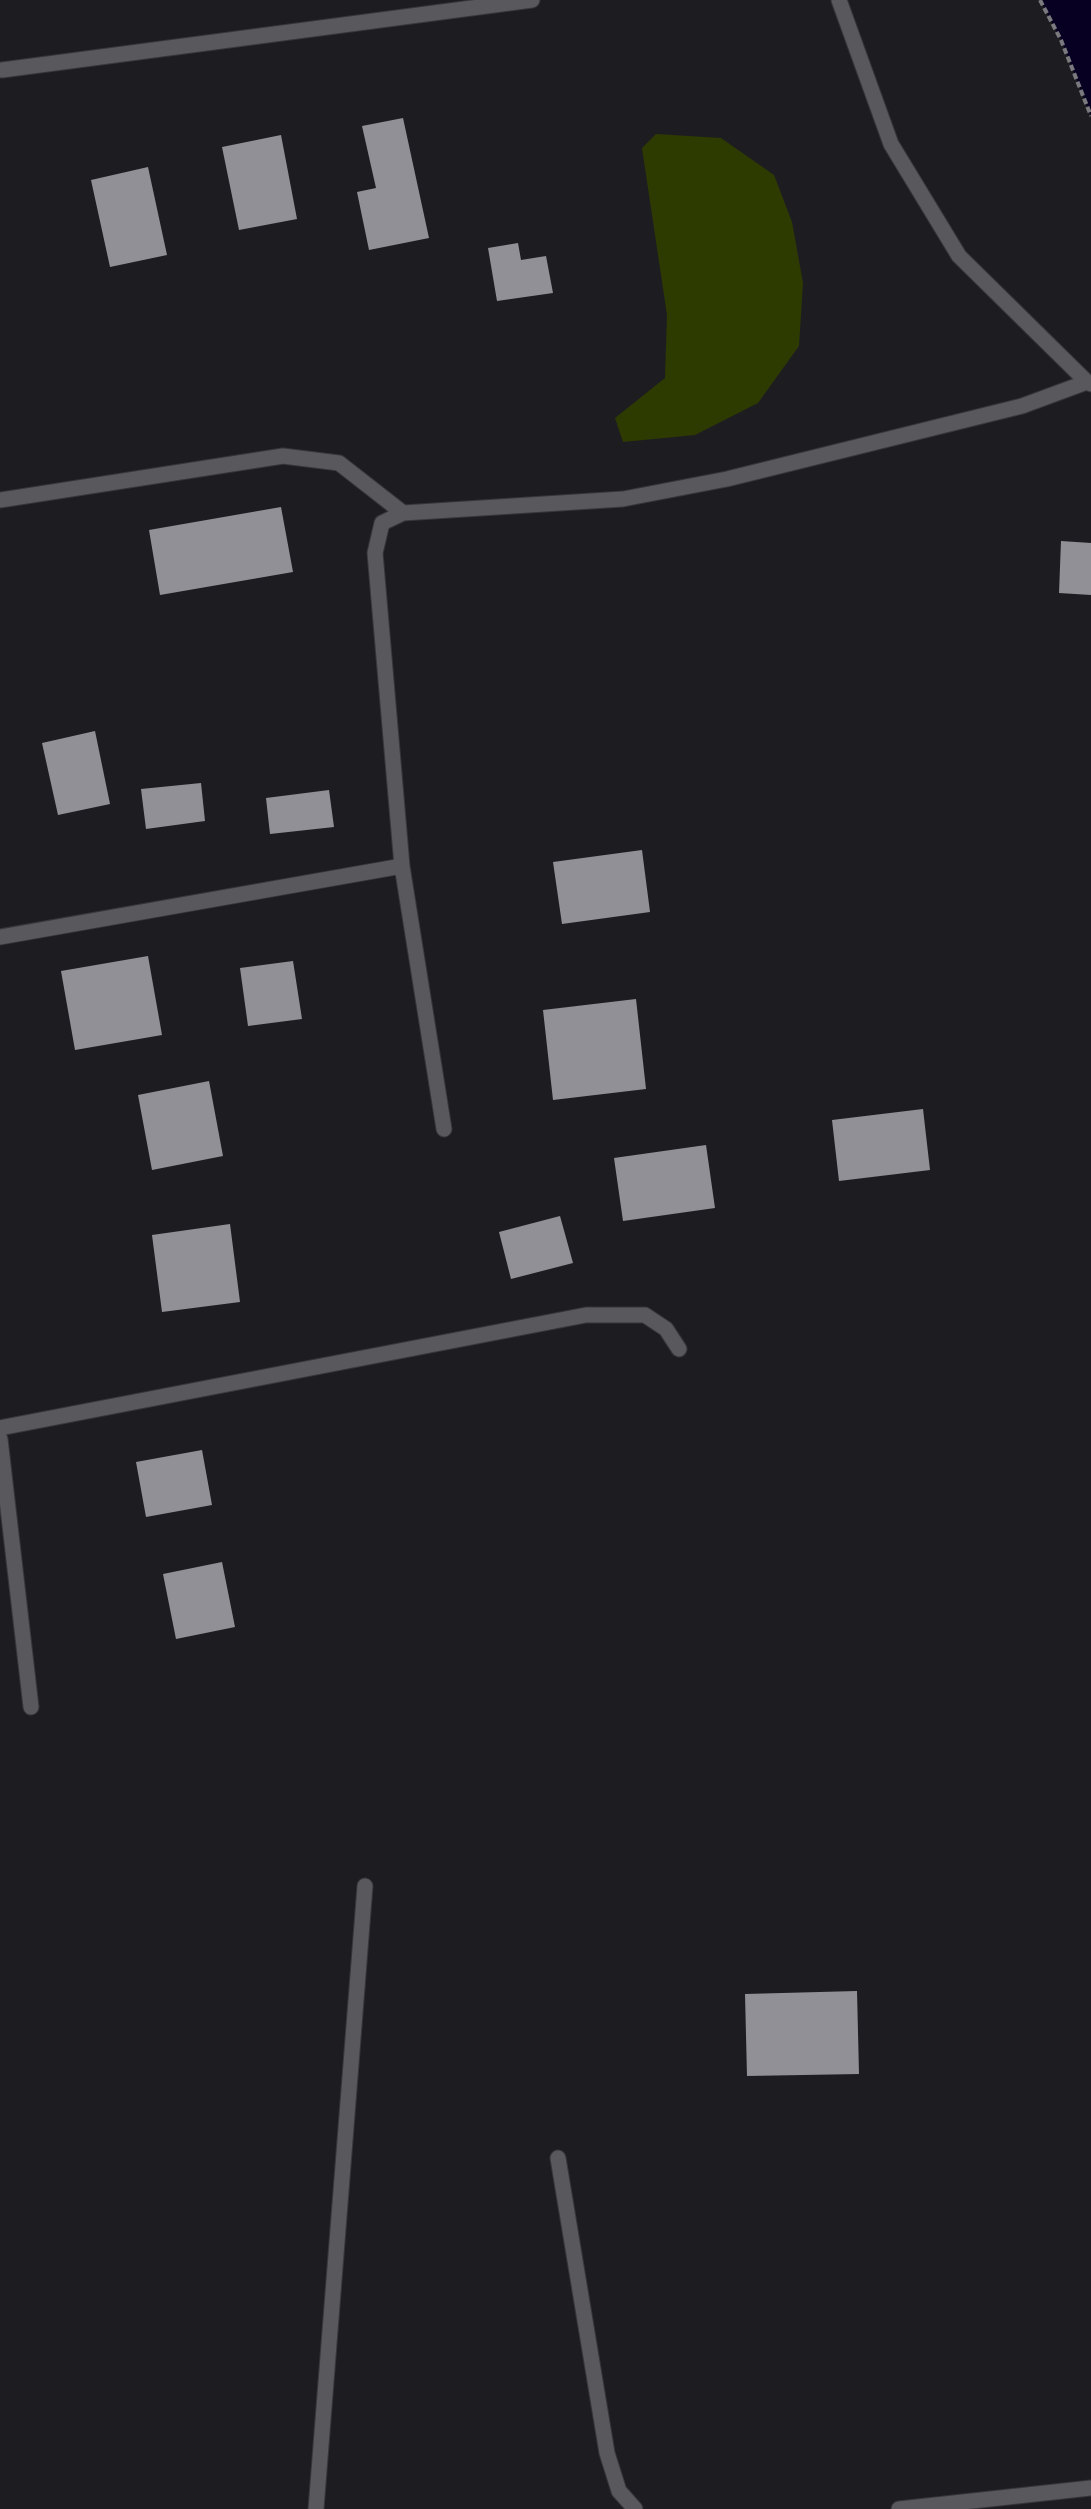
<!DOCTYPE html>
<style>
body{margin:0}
canvas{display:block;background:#1d1d21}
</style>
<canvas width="1091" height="2509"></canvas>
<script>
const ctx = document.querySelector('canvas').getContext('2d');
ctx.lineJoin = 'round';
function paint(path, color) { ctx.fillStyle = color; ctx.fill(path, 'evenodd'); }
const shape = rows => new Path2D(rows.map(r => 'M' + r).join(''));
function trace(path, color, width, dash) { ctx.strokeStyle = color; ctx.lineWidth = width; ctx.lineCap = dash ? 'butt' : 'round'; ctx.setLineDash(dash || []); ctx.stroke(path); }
const green = shape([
 [656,134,721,138,774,175,792,222,803,283,799,346,758,403,695,435,623,442,615,418,665,378,667,315,642,148]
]);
const water = shape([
 [1040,0,1091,0,1091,116,1061,40]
]);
const building = shape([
 [403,118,429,238,369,250,357,192,376,188,362,126],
 [281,135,297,219,239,230,222,147],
 [148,167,167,255,110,267,91,180],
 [518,243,521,260,546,256,553,293,497,301,488,248],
 [281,507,293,572,160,595,149,530],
 [1061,541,1091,543,1091,595,1059,593],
 [95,731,110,804,58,815,42,743],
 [201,783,205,821,146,829,141,789],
 [329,790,334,827,270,834,266,798],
 [642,850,650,912,562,924,553,862],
 [148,956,162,1035,75,1050,61,971],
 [293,961,302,1019,248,1026,240,968],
 [636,999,646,1089,553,1100,543,1010],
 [209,1081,223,1156,152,1170,138,1095],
 [923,1109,930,1170,839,1181,832,1120],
 [706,1145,715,1208,623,1221,614,1158],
 [560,1216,573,1263,511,1279,499,1232],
 [230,1224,240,1302,162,1312,152,1235],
 [202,1450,212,1505,146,1517,136,1462],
 [222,1562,235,1627,176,1639,163,1574],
 [857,1991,859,2074,747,2076,745,1994]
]);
const path = shape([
 [1040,0,1061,40,1091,116]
]);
const lane = shape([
 [2,70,532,0],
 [0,500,283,456,339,463,403,513],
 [0,937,402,866],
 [444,1129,402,866,375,553,382,523,403,513,623,499,727,479,1022,406,1087,382,959,256,891,144,839,0],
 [0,1428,586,1315,645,1315,666,1329,679,1349],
 [0,1439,31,1707],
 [558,2158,607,2453,619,2491,635,2509],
 [316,2509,365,1886],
 [899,2509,1091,2488]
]);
const street = shape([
 [1087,382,1091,384]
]);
paint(green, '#2d3a00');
paint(water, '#070022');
paint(building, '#909096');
trace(lane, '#37373a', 17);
trace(street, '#37373a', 17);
trace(path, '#7a7a7e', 4, [6, 3]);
trace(lane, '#58585d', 15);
trace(street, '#58585d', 15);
</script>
